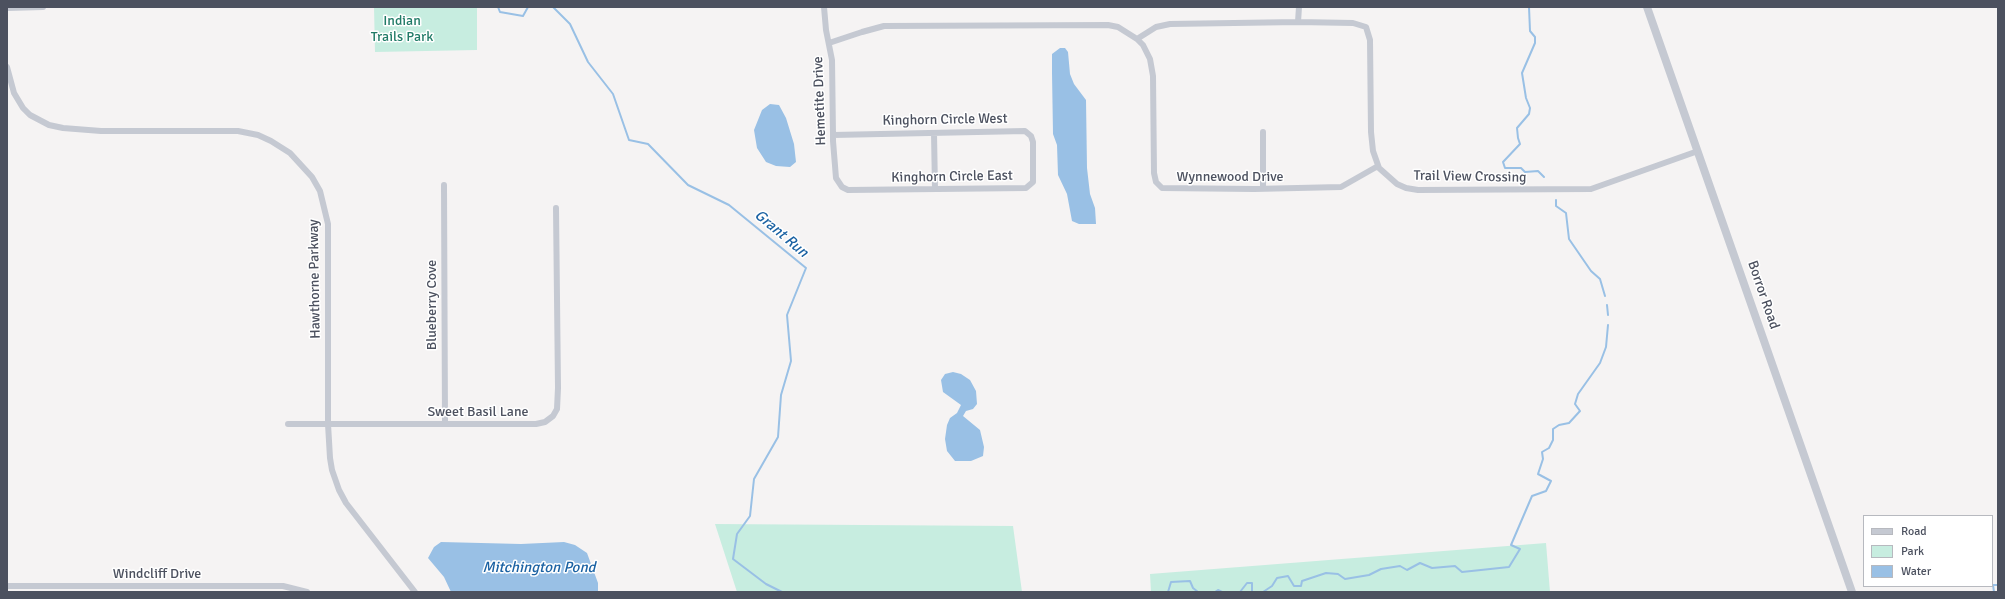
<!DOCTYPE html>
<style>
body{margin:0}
#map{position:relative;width:2005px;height:599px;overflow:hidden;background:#f5f3f3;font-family:Signika,sans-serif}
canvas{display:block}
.frame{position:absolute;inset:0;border:8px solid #4c515f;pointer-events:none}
.legend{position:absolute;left:1863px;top:515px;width:130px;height:72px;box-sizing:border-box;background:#fff;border:1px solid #b7b9bf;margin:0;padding:5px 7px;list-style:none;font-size:12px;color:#4c515f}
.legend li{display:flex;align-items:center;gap:8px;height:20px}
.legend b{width:20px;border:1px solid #b7b9bf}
</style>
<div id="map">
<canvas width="2005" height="599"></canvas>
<div class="frame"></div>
<ul class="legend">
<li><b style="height:5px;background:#c5c9d2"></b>Road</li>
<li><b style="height:11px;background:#c7ede0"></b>Park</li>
<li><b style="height:11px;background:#99c0e5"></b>Water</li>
</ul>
</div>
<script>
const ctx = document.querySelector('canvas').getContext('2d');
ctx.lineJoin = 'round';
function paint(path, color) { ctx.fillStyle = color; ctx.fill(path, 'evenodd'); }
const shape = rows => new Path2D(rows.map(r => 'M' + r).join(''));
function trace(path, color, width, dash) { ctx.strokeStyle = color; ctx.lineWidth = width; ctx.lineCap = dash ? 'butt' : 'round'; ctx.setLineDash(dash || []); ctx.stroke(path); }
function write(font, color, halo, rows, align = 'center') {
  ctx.font = font + ' Signika,sans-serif'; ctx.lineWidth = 3; ctx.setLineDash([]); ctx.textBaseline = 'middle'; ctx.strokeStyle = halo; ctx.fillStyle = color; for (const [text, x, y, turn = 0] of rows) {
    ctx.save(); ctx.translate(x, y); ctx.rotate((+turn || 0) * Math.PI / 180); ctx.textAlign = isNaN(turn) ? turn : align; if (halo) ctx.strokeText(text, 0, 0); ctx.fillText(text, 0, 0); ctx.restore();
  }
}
const green = shape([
 [374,7,477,7,477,50,375,52],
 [715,524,1013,526,1022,592,737,592],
 [1546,543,1550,592,1151,592,1150,574]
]);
const water = shape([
 [1060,48,1065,48,1068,52,1070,74,1074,84,1086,100,1087,168,1090,194,1095,208,1096,224,1079,224,1072,221,1067,194,1058,175,1057,145,1053,134,1052,73,1052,54],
 [770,104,779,105,786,118,794,144,796,162,790,167,776,166,766,162,757,148,754,130,762,110],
 [953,372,961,374,970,380,976,391,977,404,973,409,966,411,963,416,980,430,984,447,983,456,971,461,955,461,947,451,945,439,947,425,950,418,957,413,961,405,943,392,941,380,945,374],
 [441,542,521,544,564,542,575,545,587,553,598,583,598,592,451,592,444,577,428,558,434,547]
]);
const stream = shape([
 [498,7,500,12,523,16,528,7],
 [553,7,570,24,588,62,613,94,629,140,648,144,688,185,729,205,806,268,787,315,791,361,781,395,778,437,754,479,750,516,737,534,733,559,766,584,782,592],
 [1529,7,1530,31,1535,37,1535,43,1522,73,1526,98,1530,108,1529,114,1517,128,1518,138,1520,144,1503,162,1505,168,1521,168,1525,172,1538,171,1544,177],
 [1556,200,1556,206,1566,213,1569,239,1591,271,1600,279,1605,296],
 [1607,305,1608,315],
 [1168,592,1171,582,1190,581,1193,588,1198,592],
 [1215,592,1218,590,1222,592],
 [1240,592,1247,583,1252,583,1252,592],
 [1263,592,1272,586,1277,578,1288,576,1294,586,1301,586,1302,581,1326,573,1338,574,1345,579,1369,575,1381,569,1400,566,1407,570,1420,563,1432,568,1455,566,1462,572,1509,567,1520,549,1511,545,1532,496,1546,491,1551,481,1538,474,1543,459,1542,452,1549,448,1553,440,1553,429,1559,425,1569,423,1580,411,1575,404,1578,394,1600,363,1606,347,1608,325],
 [1994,592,1993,585,1998,585]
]);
const minor = shape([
 [824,7,826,30,832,60,833,135,833,141,836,178,842,187,848,190,1026,188,1033,182,1033,142,1031,136,1025,131,833,135],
 [7,8,43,7],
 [1298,22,1299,7],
 [1137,39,1156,27,1170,24,1298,22,1353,23,1366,27,1370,40,1371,132,1373,151,1379,168,1397,184,1406,188,1418,190,1591,189,1698,151],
 [829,43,862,32,884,26,1108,25,1118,27,1137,39,1143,45,1150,59,1153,76,1154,173,1156,182,1162,188,1254,189,1341,187,1378,166],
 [7,67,14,93,23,108,30,115,49,125,63,128,101,131,238,131,258,135,271,141,290,153,312,177,320,191,328,224,328,424,330,458,332,470,339,490,346,503,415,592],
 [1263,132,1263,189],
 [934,133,935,189],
 [444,185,445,424],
 [288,424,536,424,545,422,553,416,557,409,558,388,556,208],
 [7,586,283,586,307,592]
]);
const tertiary = shape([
 [1647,7,1852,592]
]);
const parkNames = [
 ["Indian",402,21],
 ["Trails Park",402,37]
];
const streetNames = [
 ["Hemetite Drive",820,101,-92],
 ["Kinghorn Circle West",945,120,-1],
 ["Kinghorn Circle East",952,177,-1],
 ["Wynnewood Drive",1230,177],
 ["Trail View Crossing",1470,177,1],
 ["Hawthorne Parkway",315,279,-91],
 ["Borror Road",1763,295,71],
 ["Blueberry Cove",432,305,-90],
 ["Sweet Basil Lane",478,412],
 ["Windcliff Drive",157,574]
];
const waterNames = [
 ["Grant Run",781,234,40],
 ["Mitchington Pond",539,568]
];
paint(green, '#c7ede0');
paint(water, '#99c0e5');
trace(stream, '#99c0e5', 2);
trace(minor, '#c5c9d2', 6);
trace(tertiary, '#c5c9d2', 8);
write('14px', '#217b67', '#fff', parkNames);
write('14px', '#4c515f', '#fff', streetNames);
write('italic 15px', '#1b62a3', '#fff', waterNames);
</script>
